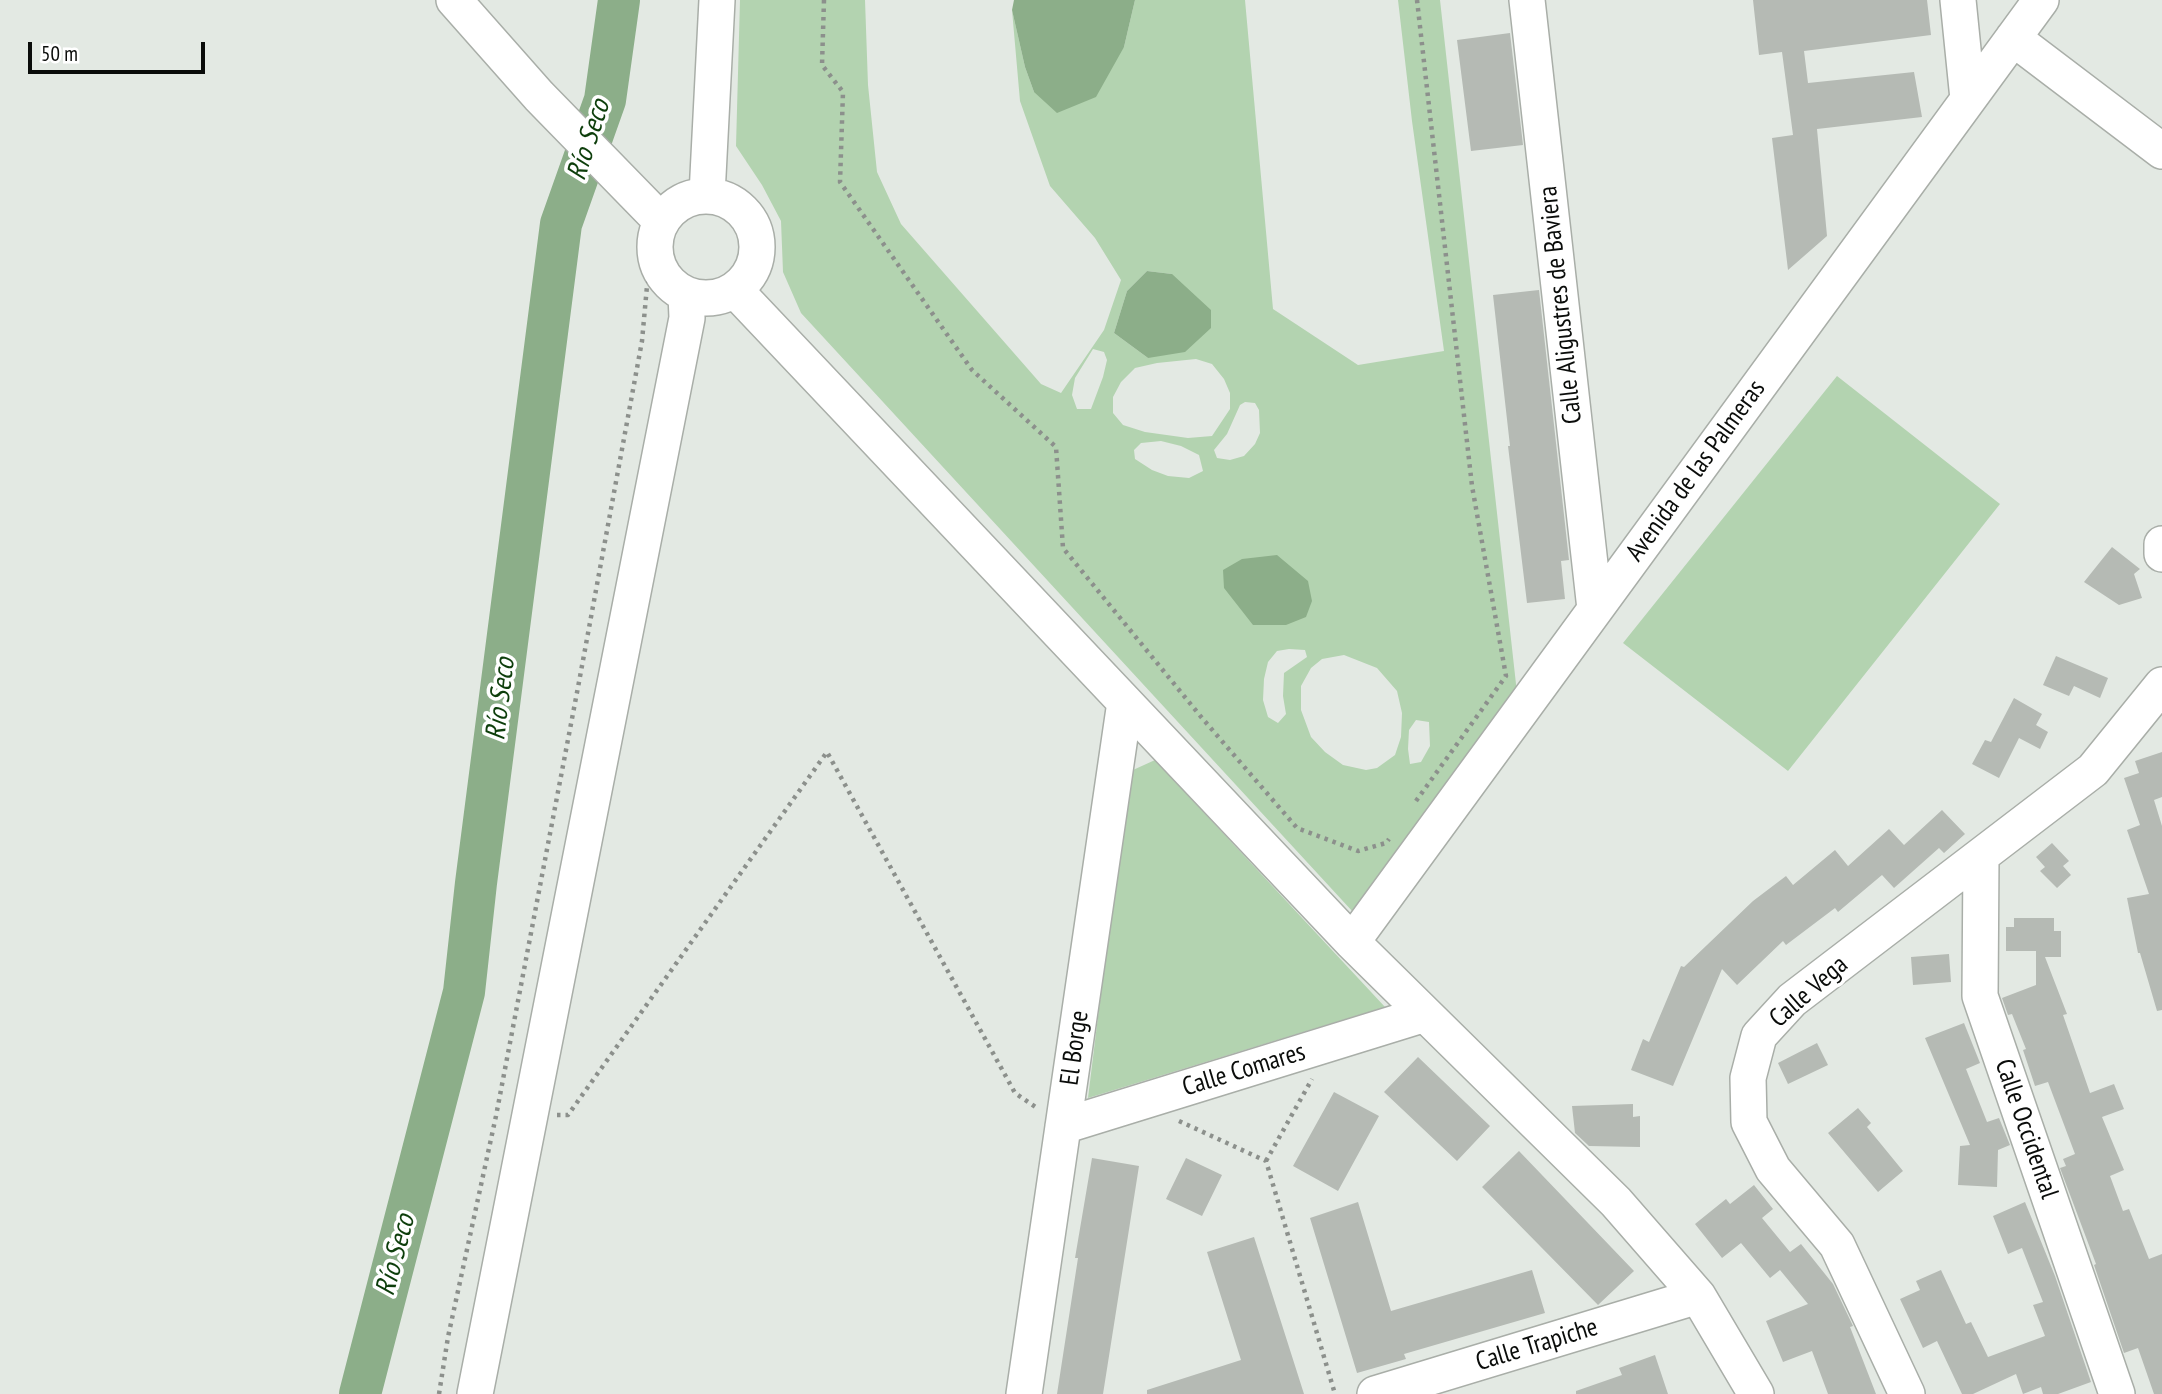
<!DOCTYPE html>
<meta charset="utf-8">
<style>
body{margin:0}
#map{position:relative;width:2162px;height:1394px;overflow:hidden;background:#e3e9e3;font-family:"PT Sans Narrow",sans-serif}
canvas{display:block}
.scale{position:absolute;left:28px;top:42px;width:177px;height:32px;box-sizing:border-box;border:4px solid #0a0c0a;border-top:0;padding-left:9px;font-size:21px;line-height:24px;white-space:nowrap;color:#0a0c0a;-webkit-text-stroke:5px #fff;paint-order:stroke}
</style>
<div id="map">
<canvas width="2162" height="1394"></canvas>
<div class="scale">50 m</div>
</div>
<script>
const ctx = document.querySelector('canvas').getContext('2d');
ctx.lineJoin = 'round';
function paint(path, color) { ctx.fillStyle = color; ctx.fill(path, 'evenodd'); }
const shape = rows => new Path2D(rows.map(r => 'M' + r).join(''));
function trace(path, color, width, dash) { ctx.strokeStyle = color; ctx.lineWidth = width; ctx.lineCap = dash ? 'butt' : 'round'; ctx.setLineDash(dash || []); ctx.stroke(path); }
function write(font, color, halo, rows, align = 'center') {
  ctx.font = font + ' "PT Sans Narrow",sans-serif'; ctx.lineWidth = 7; ctx.setLineDash([]); ctx.textBaseline = 'middle'; ctx.strokeStyle = halo; ctx.fillStyle = color; for (const [text, x, y, turn = 0] of rows) {
    ctx.save(); ctx.translate(x, y); ctx.rotate((+turn || 0) * Math.PI / 180); ctx.textAlign = isNaN(turn) ? turn : align; if (halo) ctx.strokeText(text, 0, 0); ctx.fillText(text, 0, 0); ctx.restore();
  }
}
const green = shape([
 [740,0,865,0,868,85,877,172,901,224,1041,384,1061,393,1104,330,1121,280,1095,238,1050,186,1020,101,1012,10,1025,67,1034,92,1124,47,1135,0,1245,0,1273,309,1358,365,1444,351,1412,121,1398,0,1440,0,1517,693,1353,912,801,313,783,272,781,221,762,185,736,146],
 [1147,271,1172,274,1148,358,1114,333,1127,291],
 [1093,349,1104,352,1107,360,1103,377,1091,409,1077,409,1072,395,1075,378],
 [1196,359,1212,364,1224,379,1230,393,1230,409,1212,436,1188,438,1145,432,1123,425,1113,413,1113,397,1121,382,1135,368,1157,363],
 [1245,402,1255,403,1259,410,1260,433,1255,444,1244,456,1230,460,1217,458,1214,450,1227,434,1240,405],
 [1161,441,1181,446,1199,455,1203,471,1189,478,1168,476,1152,470,1135,459,1134,450,1141,443],
 [1289,649,1305,650,1307,657,1284,673,1283,696,1286,714,1278,723,1268,717,1263,700,1264,679,1268,662,1277,651],
 [1344,655,1377,668,1397,691,1402,713,1401,737,1395,755,1377,768,1366,770,1343,765,1325,752,1311,737,1301,710,1301,686,1311,668,1322,659],
 [1416,720,1429,722,1430,746,1421,762,1410,764,1408,749,1409,730],
 [1837,376,2000,504,1788,771,1623,643],
 [1155,760,1385,1007,1088,1098,1127,781,1133,770]
]);
const water = shape([
 [1014,0,1135,0,1124,47,1096,97,1057,113,1034,92,1025,67,1012,10],
 [1147,271,1172,274,1211,310,1211,328,1185,352,1148,358,1114,333,1127,291],
 [1277,555,1308,581,1312,601,1306,617,1286,625,1253,625,1224,588,1223,570,1242,559]
]);
const river = shape([
 [360,1394,464,992,476,883,561,224,605,100,619,0]
]);
const building = shape([
 [1753,0,1927,0,1931,35,1804,51,1808,83,1914,72,1922,117,1817,129,1827,236,1788,270,1772,138,1793,135,1782,52,1759,55],
 [1510,33,1523,145,1471,151,1457,40],
 [1539,290,1569,560,1561,561,1565,599,1527,603,1508,446,1510,446,1493,295],
 [2112,547,2140,569,2134,574,2142,598,2119,605,2084,582],
 [2056,656,2108,678,2100,698,2074,686,2069,696,2043,685],
 [2014,698,2042,714,2036,725,2048,732,2040,749,2019,738,1999,778,1972,764,1985,740,1991,742],
 [2162,752,2162,797,2154,800,2162,826,2162,1010,2157,1011,2140,953,2138,953,2127,898,2149,894,2127,830,2140,825,2124,778,2139,773,2135,761],
 [1942,810,1965,834,1944,853,1939,848,1894,888,1882,875,1838,912,1835,908,1786,945,1783,941,1737,985,1722,969,1673,1086,1631,1070,1643,1039,1649,1042,1681,966,1684,967,1753,901,1786,876,1793,885,1835,850,1848,866,1889,829,1904,845],
 [2052,843,2069,861,2063,866,2071,875,2057,888,2040,871,2045,867,2036,857],
 [2014,918,2054,918,2054,931,2061,931,2061,957,2045,957,2067,1014,2063,1015,2090,1093,2114,1084,2124,1109,2102,1117,2124,1170,2110,1176,2123,1211,2129,1209,2149,1259,2162,1254,2162,1394,2154,1394,2138,1348,2124,1353,2094,1265,2096,1264,2060,1168,2066,1166,2063,1159,2075,1154,2048,1082,2035,1086,2023,1050,2026,1049,2012,1014,2008,1015,2002,998,2036,985,2036,951,2006,951,2006,927,2014,927],
 [1949,954,1951,982,1913,985,1911,957],
 [1964,1023,1980,1063,1966,1069,1987,1122,1999,1118,2010,1145,1998,1150,1997,1187,1958,1185,1960,1146,1970,1145,1925,1038],
 [1817,1043,1828,1065,1788,1084,1778,1063],
 [1418,1057,1490,1126,1457,1161,1384,1092],
 [1334,1092,1379,1116,1338,1191,1293,1166],
 [1633,1104,1633,1117,1640,1116,1640,1147,1589,1146,1575,1133,1572,1106],
 [1858,1108,1871,1123,1867,1127,1903,1171,1878,1192,1828,1133],
 [1519,1151,1634,1271,1598,1305,1482,1187],
 [1092,1158,1139,1166,1103,1394,1057,1394,1078,1258,1075,1258],
 [1186,1158,1222,1175,1202,1216,1166,1199],
 [1754,1185,1773,1209,1762,1218,1790,1252,1801,1244,1833,1284,1853,1326,1850,1327,1876,1394,1828,1394,1812,1351,1783,1362,1766,1321,1808,1304,1780,1270,1770,1278,1741,1243,1722,1258,1695,1224,1726,1199,1730,1204],
 [1358,1202,1391,1311,1532,1270,1545,1313,1404,1354,1406,1359,1357,1373,1310,1218],
 [2025,1202,2055,1276,2091,1382,2058,1394,2043,1394,2041,1387,2023,1394,2016,1374,1973,1394,1962,1394,1937,1341,1923,1348,1900,1299,1920,1290,1916,1281,1941,1270,1966,1324,1971,1322,1988,1357,2045,1336,2033,1305,2043,1302,2022,1248,2008,1254,1993,1216],
 [1254,1237,1304,1394,1147,1394,1147,1390,1241,1360,1207,1252],
 [1655,1355,1668,1394,1576,1394,1576,1391,1622,1375,1619,1368]
]);
const path = shape([
 [824,0,822,65,843,92,840,182,972,370,1056,447,1063,548,1202,718,1297,828,1358,851,1386,843,1389,839],
 [1416,801,1506,676,1472,486,1417,0],
 [557,1115,568,1115,827,752,1015,1093,1037,1108],
 [1179,1121,1266,1161,1335,1394],
 [1266,1161,1312,1079],
 [439,1394,448,1337,496,1116,579,682,642,341,647,286,657,263]
]);
const minor = shape([
 [454,0,539,96,661,221],
 [1527,0,1595,609],
 [1958,0,1968,99],
 [2013,38,2162,151],
 [707,195,717,0],
 '655 247a51 51 0 1 1 102 0a51 51 0 1 1-102 0Z',
 [735,290,1352,942,1616,1202,1698,1296,1756,1394],
 [2162,544,2162,554],
 [1981,857,1980,996,2117,1394],
 [1352,942,2041,0],
 [1063,1126,1425,1014],
 [475,1394,687,318,686,294],
 [1024,1394,1125,702],
 [1375,1394,1698,1296],
 [1907,1394,1837,1245,1773,1169,1749,1122,1748,1078,1759,1036,1792,1000,2093,770,2162,685]
]);
const streetNames = [
 ["Calle Aligustres de Baviera",1561,305,-96],
 ["Avenida de las Palmeras",1696,471,-54],
 ["Calle Vega",1809,992,-41],
 ["El Borge",1075,1048,-82],
 ["Calle Comares",1244,1070,-17],
 ["Calle Occidental",2026,1129,71],
 ["Calle Trapiche",1537,1345,-17]
];
const waterNames = [
 ["Río Seco",589,140,-72],
 ["Río Seco",501,699,-83],
 ["Río Seco",396,1255,-75]
];
paint(green, '#b3d3b0');
paint(water, '#8cae89');
trace(river, '#8cae89', 42);
paint(building, '#b5bab4');
trace(minor, '#a9aea8', 38);
trace(path, '#8c908c', 4.5, [3.5, 5]);
trace(minor, '#fff', 35);
write('26px', '#0a0c0a', '#fff', streetNames);
write('italic 28px', '#0d3e0b', '#fff', waterNames);
</script>
